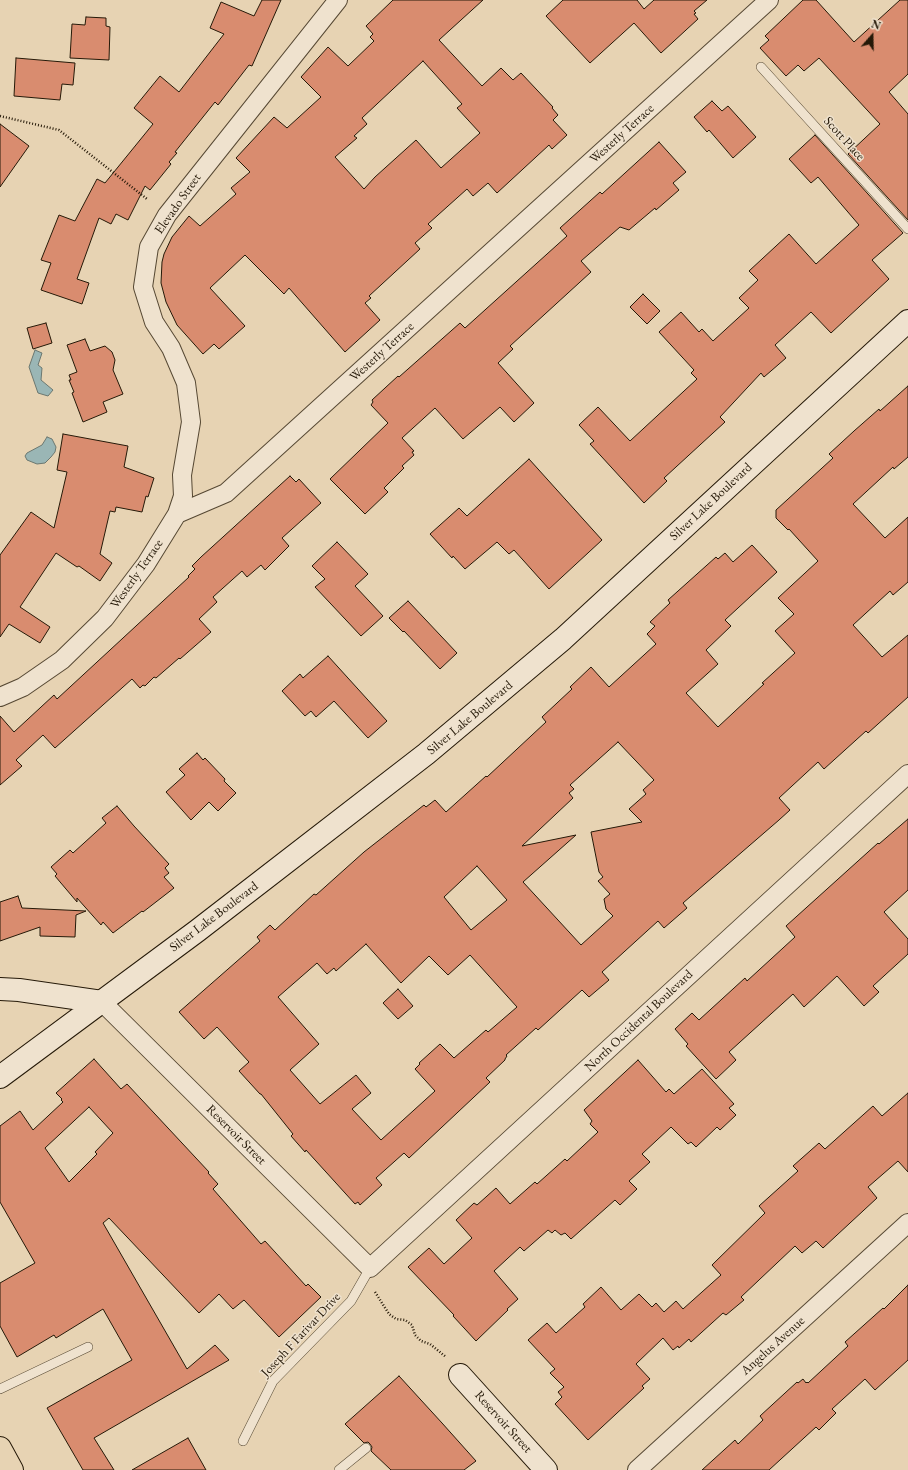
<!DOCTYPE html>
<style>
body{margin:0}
#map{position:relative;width:908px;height:1470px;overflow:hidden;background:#e7d3b3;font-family:"EB Garamond",serif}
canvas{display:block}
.north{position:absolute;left:852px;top:16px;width:40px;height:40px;-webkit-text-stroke:3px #efe2ce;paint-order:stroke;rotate:20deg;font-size:11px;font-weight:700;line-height:16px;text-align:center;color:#251908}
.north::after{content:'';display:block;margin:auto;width:14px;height:18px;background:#251908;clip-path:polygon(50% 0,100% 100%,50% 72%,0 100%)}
</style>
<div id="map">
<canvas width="908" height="1470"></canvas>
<div class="north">N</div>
</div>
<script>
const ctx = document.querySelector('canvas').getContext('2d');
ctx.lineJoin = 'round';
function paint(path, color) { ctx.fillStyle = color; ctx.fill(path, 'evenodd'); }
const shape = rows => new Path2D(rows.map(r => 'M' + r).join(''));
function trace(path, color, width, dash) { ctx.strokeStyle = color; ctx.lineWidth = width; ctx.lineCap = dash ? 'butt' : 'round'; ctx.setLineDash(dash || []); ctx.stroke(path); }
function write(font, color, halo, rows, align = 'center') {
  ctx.font = font + ' "EB Garamond",serif'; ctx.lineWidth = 3; ctx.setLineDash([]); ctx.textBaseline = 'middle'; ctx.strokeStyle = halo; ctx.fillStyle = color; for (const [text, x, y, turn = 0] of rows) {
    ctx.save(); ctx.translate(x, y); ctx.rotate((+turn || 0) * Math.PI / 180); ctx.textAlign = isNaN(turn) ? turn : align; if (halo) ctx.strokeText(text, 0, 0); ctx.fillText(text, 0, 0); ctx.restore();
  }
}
const water = shape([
 [35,350,42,353,38,365,42,368,41,380,53,390,48,396,38,393,29,367,35,350],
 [47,437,52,439,56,447,55,452,51,457,45,463,37,464,27,460,25,456,27,453,42,445,47,437]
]);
const building = shape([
 [262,0,281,0,252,66,249,65,218,105,215,102,175,152,177,153,169,162,171,164,150,190,145,186,128,220,116,214,111,224,99,218,77,279,89,283,82,304,41,290,51,263,41,260,59,215,75,221,97,179,105,183,153,124,134,108,160,76,179,92,224,34,210,28,221,2,254,16,262,0],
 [393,0,483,0,439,40,482,86,501,68,513,80,521,73,553,107,552,108,558,115,553,120,567,135,552,149,549,145,497,193,488,183,473,196,467,189,428,224,432,228,415,243,420,249,369,296,371,298,365,303,380,320,345,352,289,288,284,294,245,255,210,288,245,326,219,349,214,344,203,354,177,325,166,302,161,283,162,262,164,254,172,237,189,216,200,226,236,194,231,188,250,172,236,158,274,117,287,128,321,97,301,77,328,47,348,66,374,41,370,37,373,34,366,26,393,0],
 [423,61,462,104,457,108,480,133,441,168,416,140,375,177,364,189,335,157,357,138,354,136,367,124,362,118,423,61],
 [563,0,637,0,644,9,654,0,707,0,694,11,696,13,694,14,698,19,661,53,634,23,590,63,546,16,563,0],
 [803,0,816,0,854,42,900,0,908,0,908,74,889,92,908,114,908,220,848,154,880,124,819,58,804,71,798,65,786,76,760,48,769,40,765,36,803,0],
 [86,17,106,18,106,26,110,27,109,60,70,58,72,24,85,25,86,17],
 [16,58,75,63,73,85,62,84,60,100,14,96,16,58],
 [712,101,722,111,728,106,756,137,733,158,709,130,707,132,694,117,712,101],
 [0,124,29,146,0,187,0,124],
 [815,135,903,233,872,260,889,279,831,333,811,312,775,345,786,358,764,377,761,373,720,417,725,422,664,478,667,481,644,503,590,444,594,441,579,425,598,407,630,441,697,379,691,373,694,370,659,332,681,312,699,332,702,329,713,341,749,308,739,298,758,280,749,271,789,234,816,264,859,225,818,177,811,183,789,159,815,135],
 [659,142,686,172,673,183,679,190,656,210,655,208,629,230,620,227,581,261,591,272,510,346,513,349,498,363,534,403,514,422,500,407,463,439,435,408,402,438,414,451,412,452,414,455,402,466,404,468,384,488,388,492,365,514,330,479,388,423,371,405,373,402,372,400,398,376,399,377,460,323,465,328,496,300,567,236,560,228,600,192,602,194,659,142],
 [643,294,660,311,647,324,630,307,643,294],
 [46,323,52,343,33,349,27,328,46,323],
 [85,339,90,351,105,346,112,352,115,360,113,370,123,394,103,402,107,412,83,422,72,393,74,392,69,380,71,380,69,375,77,372,67,345,85,339],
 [908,386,908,457,894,469,893,467,853,504,885,538,908,517,908,582,893,595,890,591,853,625,882,657,908,635,908,697,868,733,866,731,824,769,818,762,779,798,790,810,779,820,683,903,687,908,664,928,658,921,602,972,609,980,589,997,582,990,538,1030,536,1028,506,1055,507,1056,505,1059,505,1060,486,1078,490,1082,409,1158,404,1153,376,1178,382,1185,360,1205,358,1202,355,1204,306,1150,305,1152,291,1136,293,1134,261,1094,260,1094,239,1071,249,1062,217,1027,204,1039,179,1012,260,941,257,937,270,925,275,930,314,894,316,895,364,852,424,805,426,807,435,800,446,812,486,776,487,777,546,722,542,717,572,689,570,687,591,667,609,687,656,644,647,634,655,626,650,622,670,603,668,600,716,557,718,559,725,553,733,562,752,545,777,572,725,620,731,626,706,650,718,664,686,693,718,727,764,684,762,683,795,653,775,631,794,614,778,598,818,561,789,529,788,530,776,518,776,510,833,458,829,454,854,431,879,409,880,411,908,386],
 [618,742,654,780,643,790,646,794,629,809,642,822,591,832,599,872,603,877,598,881,610,894,604,899,606,909,613,916,581,945,523,882,576,835,522,846,573,798,569,793,574,789,570,785,618,742],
 [477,866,507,900,471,930,444,897,477,866],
 [366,944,401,983,429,956,448,975,470,955,517,1007,488,1032,486,1030,454,1058,440,1044,419,1063,420,1064,415,1069,435,1091,381,1140,352,1109,371,1093,356,1075,320,1104,290,1070,319,1044,278,997,317,963,327,974,334,968,336,971,366,944],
 [63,434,128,446,124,467,154,478,148,497,146,496,142,512,116,507,115,512,110,511,100,554,112,563,100,581,79,566,77,567,56,553,20,607,50,627,40,643,9,624,0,637,0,555,31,512,54,528,67,472,57,470,63,434],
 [529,459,602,540,549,589,514,550,509,554,497,542,465,569,453,556,452,558,430,534,459,508,467,516,529,459],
 [290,476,296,482,299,479,321,503,282,538,289,546,265,570,261,565,247,577,242,571,213,597,217,602,199,619,211,632,180,659,179,658,156,678,154,677,145,686,143,685,140,688,132,679,55,748,43,735,16,760,22,766,0,785,0,716,14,732,54,695,57,699,189,577,188,576,195,569,192,566,201,557,290,476],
 [337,542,368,574,355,586,383,616,361,636,315,587,325,579,312,566,337,542],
 [408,601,457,653,440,669,404,631,403,632,389,618,408,601],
 [328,656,387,721,368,738,334,701,316,717,311,711,305,716,282,691,300,674,303,678,328,656],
 [197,753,203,760,205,758,225,779,224,781,236,793,218,811,209,802,191,820,166,792,185,775,179,769,197,753],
 [117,806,134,826,169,864,165,868,169,873,164,877,174,888,143,912,142,911,113,933,103,922,101,925,77,898,77,902,55,876,57,874,51,867,70,850,73,853,106,823,102,818,117,806],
 [908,819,908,890,884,912,908,939,908,954,873,986,879,992,864,1006,837,976,804,1007,793,994,729,1052,736,1060,716,1079,686,1046,688,1044,675,1029,692,1013,699,1020,745,978,747,981,795,937,786,926,878,843,879,844,908,819],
 [18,896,22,908,86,911,76,915,75,937,40,936,40,927,0,941,0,902,18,896],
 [398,989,413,1006,398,1019,383,1003,398,989],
 [94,1059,121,1089,127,1084,209,1172,208,1173,218,1184,213,1189,261,1244,265,1241,306,1286,308,1284,321,1297,279,1337,244,1300,233,1309,219,1294,199,1313,109,1218,103,1223,187,1369,215,1345,229,1360,94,1438,114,1470,83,1470,47,1408,132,1360,103,1309,56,1338,54,1335,17,1357,0,1326,0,1283,35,1263,0,1202,0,1126,20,1111,33,1130,63,1102,61,1100,62,1099,56,1093,94,1059],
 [89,1107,113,1133,95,1152,97,1154,69,1182,45,1148,89,1107],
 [638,1060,666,1092,669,1089,674,1094,702,1069,734,1104,729,1108,736,1115,720,1130,717,1127,696,1147,691,1142,688,1144,671,1127,642,1154,650,1162,629,1181,637,1189,620,1205,615,1200,571,1239,565,1233,561,1235,555,1230,552,1233,548,1230,524,1251,520,1247,494,1271,518,1299,507,1309,508,1310,476,1341,453,1316,454,1315,408,1267,429,1248,444,1264,472,1238,456,1220,474,1203,477,1205,496,1188,510,1204,535,1182,537,1184,565,1159,567,1161,598,1132,590,1124,592,1121,584,1110,638,1060],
 [908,1093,908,1172,898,1161,868,1187,877,1198,823,1248,816,1241,802,1253,795,1246,741,1297,744,1300,726,1315,723,1313,691,1342,689,1339,679,1348,678,1346,673,1350,663,1338,636,1364,650,1379,642,1386,644,1388,588,1440,555,1404,562,1397,558,1392,564,1387,550,1373,555,1369,528,1340,547,1323,556,1333,585,1307,583,1304,601,1287,621,1310,639,1294,652,1307,656,1303,664,1312,676,1301,683,1309,721,1275,712,1265,765,1213,759,1206,798,1171,793,1166,819,1143,825,1149,873,1106,882,1116,908,1093],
 [908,1285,908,1360,875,1390,865,1379,832,1409,836,1413,819,1430,816,1427,769,1470,702,1470,735,1440,738,1444,763,1420,760,1416,797,1382,798,1383,803,1379,806,1383,807,1382,808,1383,848,1346,845,1342,883,1308,884,1309,908,1285],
 [399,1376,442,1423,476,1461,464,1470,391,1470,371,1451,372,1447,370,1444,368,1442,364,1443,345,1424,399,1376],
 [188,1438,206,1470,132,1470,188,1438]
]);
const path = shape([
 [0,116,59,130,147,199],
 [375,1292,389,1314,396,1319,405,1320,412,1325,415,1335,421,1341,430,1344,446,1357]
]);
const lane = shape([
 [761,67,908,229],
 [0,1389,88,1347],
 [243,1441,273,1381,351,1301,370,1268],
 [339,1470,366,1448]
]);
const street = shape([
 [177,514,183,496,182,475,191,422,186,383,171,348,154,322,143,287,149,247,167,215,338,0],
 [0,697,23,687,62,660,105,618,146,564,177,514,226,493,769,0],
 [102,1002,370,1268,908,774],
 [637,1470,908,1223]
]);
const secondary = shape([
 [0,989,19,990,102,1002],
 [0,1077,197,931,426,754,563,639,908,321],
 [460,1375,546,1470]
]);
const primary = shape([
 [0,1448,12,1470]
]);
const streetNames = [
 ["Westerly Terrace",622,134,-42],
 ["Scott Place",844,139,48],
 ["Elevado Street",178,204,-55],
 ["Westerly Terrace",382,352,-42],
 ["Silver Lake Boulevard",711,502,-43],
 ["Westerly Terrace",137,574,-55],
 ["Silver Lake Boulevard",470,718,-40],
 ["Silver Lake Boulevard",214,917,-37],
 ["North Occidental Boulevard",639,1021,-43],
 ["Reservoir Street",236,1135,45],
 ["Joseph F Farivar Drive",301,1335,-47],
 ["Angelus Avenue",773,1346,-42],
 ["Reservoir Street",503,1422,48]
];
paint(water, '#9ab6b5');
trace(water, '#6b7770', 1);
paint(building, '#d98c6f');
trace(building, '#251908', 1);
trace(lane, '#564833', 10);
trace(street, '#564833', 20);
trace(secondary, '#251908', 24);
trace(primary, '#251908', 24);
trace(path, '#251908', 2.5, [1, 2]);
trace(lane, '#efe2ce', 9);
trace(street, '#efe2ce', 18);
trace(secondary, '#efe2ce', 22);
trace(primary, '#e7d3b3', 22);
write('13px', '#251908', '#efe2ce', streetNames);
</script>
